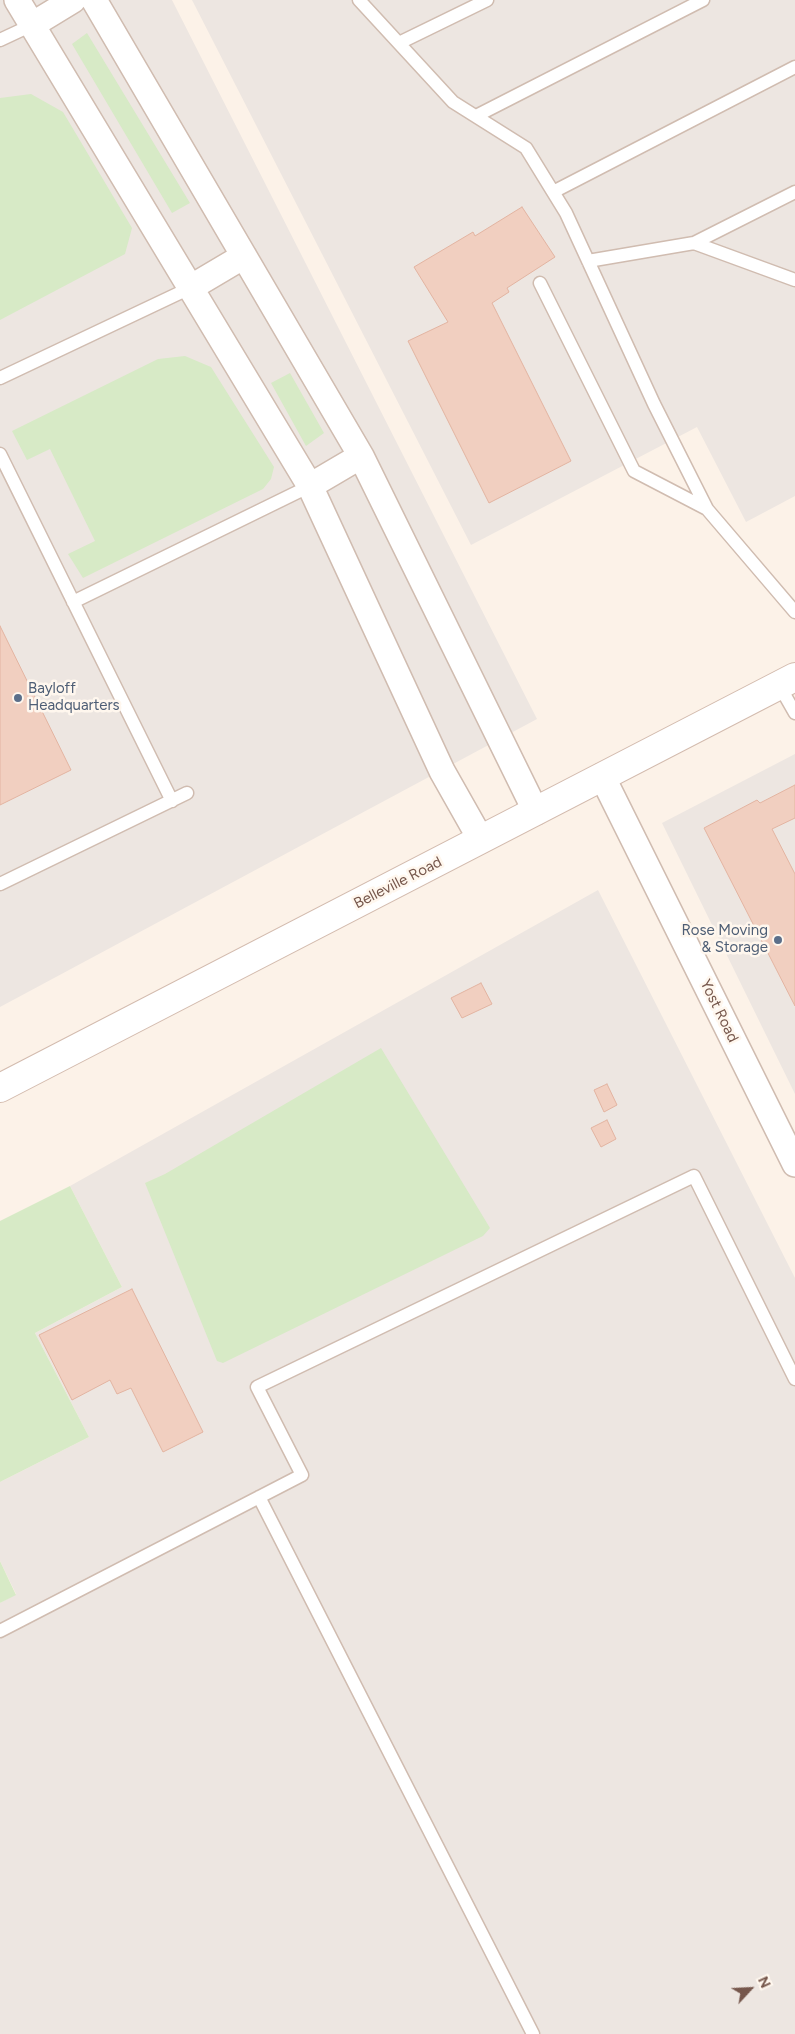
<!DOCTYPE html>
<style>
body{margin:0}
#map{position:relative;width:795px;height:2034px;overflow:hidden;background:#fcf2e8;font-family:Figtree,sans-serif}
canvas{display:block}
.north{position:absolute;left:725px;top:1964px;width:50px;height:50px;-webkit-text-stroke:4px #fff7ee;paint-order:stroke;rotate:65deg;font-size:14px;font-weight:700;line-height:20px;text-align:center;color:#76574c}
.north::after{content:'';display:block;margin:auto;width:18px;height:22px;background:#76574c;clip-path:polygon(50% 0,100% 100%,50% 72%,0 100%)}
</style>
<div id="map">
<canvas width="795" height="2034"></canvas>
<div class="north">N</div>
</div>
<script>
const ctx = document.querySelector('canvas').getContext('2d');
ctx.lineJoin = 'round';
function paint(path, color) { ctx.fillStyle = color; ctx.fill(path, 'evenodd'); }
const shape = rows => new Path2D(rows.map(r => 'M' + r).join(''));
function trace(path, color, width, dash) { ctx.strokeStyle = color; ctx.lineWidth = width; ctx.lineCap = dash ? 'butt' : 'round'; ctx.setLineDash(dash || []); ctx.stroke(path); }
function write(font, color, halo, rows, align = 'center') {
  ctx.font = font + ' Figtree,sans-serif'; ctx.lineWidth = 5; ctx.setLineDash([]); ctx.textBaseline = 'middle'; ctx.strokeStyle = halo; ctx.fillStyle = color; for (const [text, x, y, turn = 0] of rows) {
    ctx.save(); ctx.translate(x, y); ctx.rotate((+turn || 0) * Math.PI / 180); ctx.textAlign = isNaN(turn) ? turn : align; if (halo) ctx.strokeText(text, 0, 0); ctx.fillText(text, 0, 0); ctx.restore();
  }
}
const industrial = shape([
 [0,0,172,0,537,719,0,1007],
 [192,0,795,0,795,496,746,522,697,427,471,545],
 [795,754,795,1094,662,823],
 [598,890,795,1278,795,2034,0,2034,0,1603,16,1594,0,1561,0,1482,89,1437,35,1333,122,1287,70,1186]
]);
const green = shape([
 [87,33,190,203,172,213,72,44],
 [31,94,63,112,132,228,125,254,0,320,0,98],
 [185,356,211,367,274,467,271,479,263,489,83,578,68,554,95,541,50,449,27,460,12,431,158,359],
 [290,373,324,433,306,446,271,383],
 [381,1048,490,1228,483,1236,223,1363,217,1361,145,1183,165,1174],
 [70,1186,122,1287,35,1333,89,1437,0,1482,0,1221],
 [0,1561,16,1595,0,1603]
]);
const building = shape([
 [522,207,555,257,507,288,509,292,492,303,571,461,489,503,408,341,448,322,414,267,473,232,475,236,522,207],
 [0,626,71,770,0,805,0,626],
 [795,785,795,818,772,829,795,874,795,1006,704,828,757,800,760,803,795,785],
 [481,983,492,1004,462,1018,451,998,481,983],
 [607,1084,617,1105,604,1112,594,1090,607,1084],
 [607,1120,616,1139,601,1147,591,1128,607,1120],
 [132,1289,203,1432,163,1452,131,1388,117,1394,110,1380,72,1400,39,1335,132,1289]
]);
const lane = shape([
 [359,0,453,102,526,148,566,213,654,404,707,509],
 [0,40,32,25],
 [399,43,487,0],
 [476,116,703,0],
 [553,192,795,67],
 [694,243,795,280],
 [588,261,694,243,795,192],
 [540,283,634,471,707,509,795,612],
 [0,378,190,288],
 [0,454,172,801],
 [73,602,310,486],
 [779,685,795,713],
 [0,884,187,793],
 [259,1497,533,2034],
 [0,1631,302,1475,257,1387,694,1176,795,1379]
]);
const street = shape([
 [17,0,310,486,442,771,481,840],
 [94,0,361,456,536,812],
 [32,25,73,0],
 [190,288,244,256],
 [310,486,361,456],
 [602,776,795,1164]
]);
const secondary = shape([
 [0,1088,795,677]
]);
const markers = [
 [18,698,5,"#5c6f8a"],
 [778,940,5,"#5c6f8a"]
];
const serviceNames = [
 ["Bayloff",28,689],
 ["Headquarters",28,706],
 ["Rose Moving",768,931,"right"],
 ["& Storage",768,948,"right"]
];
const streetNames = [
 ["Belleville Road",398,883,-27],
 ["Yost Road",719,1011,64]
];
paint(industrial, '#ede6e1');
paint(green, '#d7eac6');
paint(building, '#f1cfc0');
trace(building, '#e3b4a1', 1);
trace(lane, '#d0bcb0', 15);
trace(street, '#d0bcb0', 28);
trace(secondary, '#d3bbae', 30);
trace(lane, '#fff', 12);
trace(street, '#fff', 25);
trace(secondary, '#fff', 28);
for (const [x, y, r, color] of markers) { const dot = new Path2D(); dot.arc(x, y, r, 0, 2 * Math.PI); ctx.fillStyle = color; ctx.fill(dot); trace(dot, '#fff7ee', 2); }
write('15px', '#4e5e75', '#fff7ee', serviceNames, 'left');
write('15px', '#76574c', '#fff7ee', streetNames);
</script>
